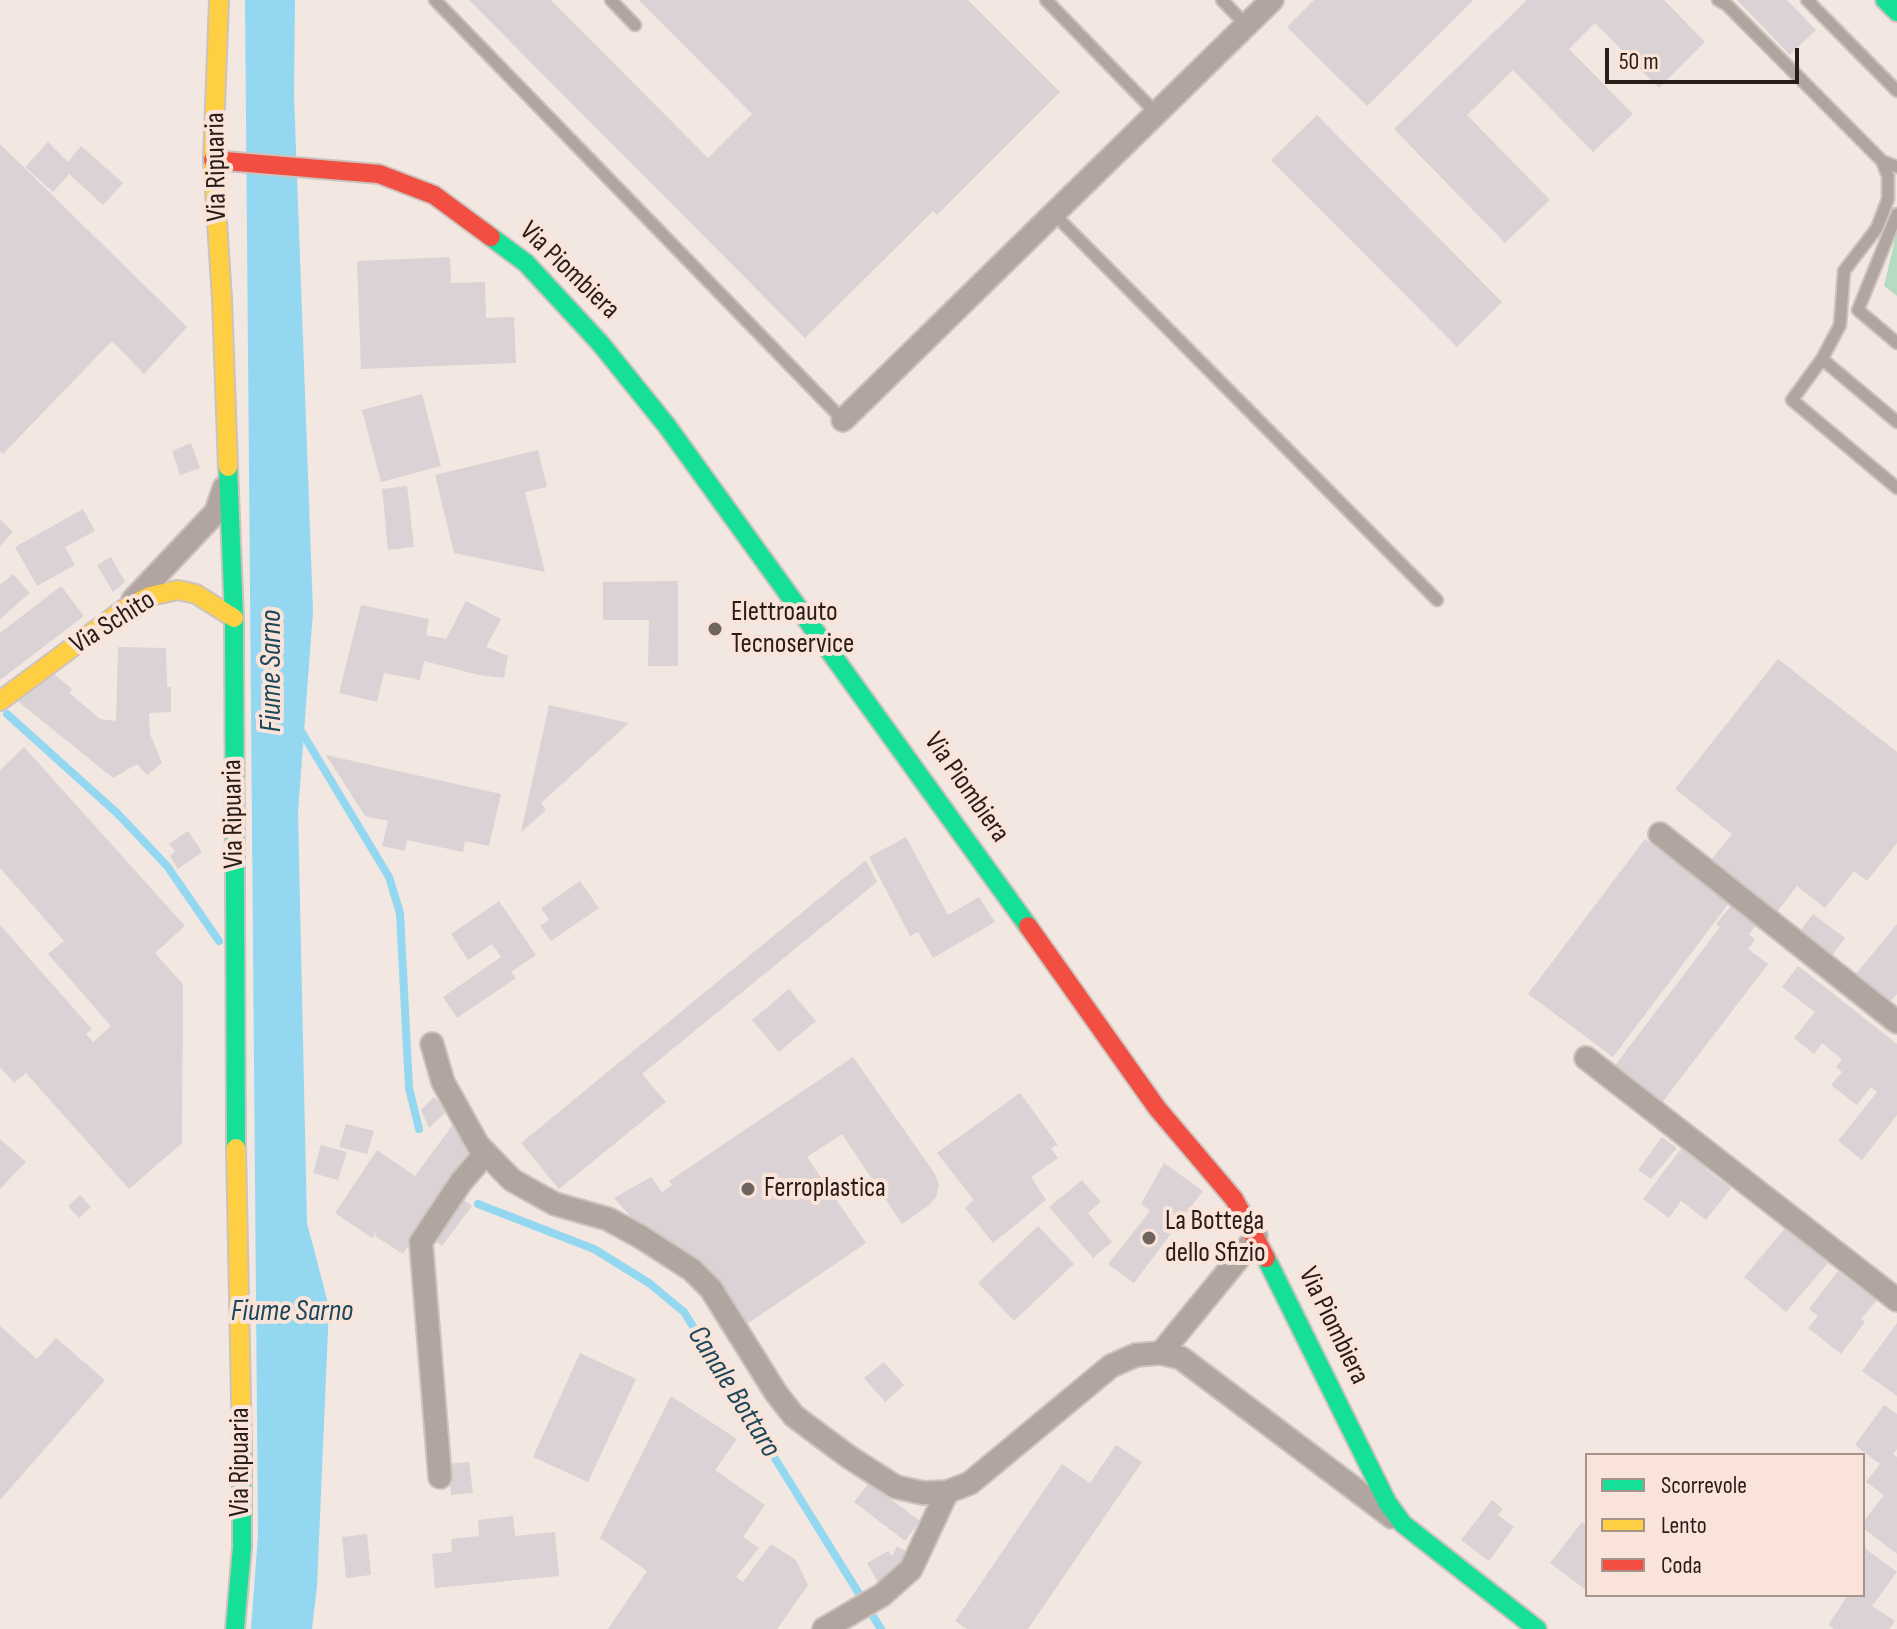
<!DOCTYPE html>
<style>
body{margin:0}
#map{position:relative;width:1897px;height:1629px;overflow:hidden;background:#f3e7e1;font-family:"Sofia Sans Condensed",sans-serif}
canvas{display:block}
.legend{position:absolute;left:1585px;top:1453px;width:280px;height:144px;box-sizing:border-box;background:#fae4da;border:2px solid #a6948c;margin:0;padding:10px 14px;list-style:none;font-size:24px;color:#291d17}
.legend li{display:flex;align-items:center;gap:16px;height:40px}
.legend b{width:40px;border:2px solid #a6948c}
.scale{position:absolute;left:1605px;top:48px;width:194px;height:36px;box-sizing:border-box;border:4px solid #291d17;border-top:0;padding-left:10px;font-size:24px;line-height:28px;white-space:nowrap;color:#291d17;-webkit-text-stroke:6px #fae4da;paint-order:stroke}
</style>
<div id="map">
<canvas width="1897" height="1629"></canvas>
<ul class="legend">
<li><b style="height:10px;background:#16e098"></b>Scorrevole</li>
<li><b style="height:10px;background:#ffcf43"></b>Lento</li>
<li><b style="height:10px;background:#f24e42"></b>Coda</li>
</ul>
<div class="scale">50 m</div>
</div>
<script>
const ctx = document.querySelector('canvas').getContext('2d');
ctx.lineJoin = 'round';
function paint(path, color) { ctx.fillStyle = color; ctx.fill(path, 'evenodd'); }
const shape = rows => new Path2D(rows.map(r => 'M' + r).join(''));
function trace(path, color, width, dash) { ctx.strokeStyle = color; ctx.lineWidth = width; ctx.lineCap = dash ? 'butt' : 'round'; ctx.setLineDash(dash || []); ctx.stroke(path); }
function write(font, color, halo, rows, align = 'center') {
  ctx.font = font + ' "Sofia Sans Condensed",sans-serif'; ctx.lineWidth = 8; ctx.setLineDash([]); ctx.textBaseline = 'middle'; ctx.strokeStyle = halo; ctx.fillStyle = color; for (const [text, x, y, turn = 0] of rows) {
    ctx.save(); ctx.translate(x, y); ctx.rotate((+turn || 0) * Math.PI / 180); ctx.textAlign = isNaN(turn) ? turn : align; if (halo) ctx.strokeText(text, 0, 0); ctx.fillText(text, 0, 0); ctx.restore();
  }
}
const green = shape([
 [1897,231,1897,296,1884,286]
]);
const water = shape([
 [245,0,295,0,294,95,313,611,298,812,307,1223,329,1307,317,1586,312,1629,251,1629,258,1535]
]);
const stream = shape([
 [7,714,118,814,167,866,219,941],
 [298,726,389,877,400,913,409,1088,419,1129],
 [478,1204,594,1249,649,1283,684,1312,881,1629]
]);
const building = shape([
 [469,0,551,0,708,158,752,114,639,0,968,0,1060,92,937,215,933,211,805,338],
 [1314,0,1473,0,1367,106,1287,27],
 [1527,0,1664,0,1705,42,1659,88,1595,23,1569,49,1633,114,1593,152,1513,70,1467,115,1550,200,1505,243,1394,129],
 [1737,0,1787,0,1816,30,1790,55],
 [1317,115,1502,302,1457,347,1271,160],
 [48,142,68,162,81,146,123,183,103,205,69,174,53,192,25,167],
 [0,144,187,327,144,374,112,341,3,454,0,451],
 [450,257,451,283,485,282,486,318,514,317,516,363,361,369,357,261],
 [422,394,441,466,381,482,362,410],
 [191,443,200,468,180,475,172,451],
 [538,450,547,487,525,492,545,572,454,553,435,475],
 [407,486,414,547,388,550,382,489],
 [83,509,95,531,65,547,75,565,37,586,15,547],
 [0,519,13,532,0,546],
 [111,557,125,582,113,592,97,565],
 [13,574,30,593,0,619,0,585],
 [678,581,678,666,648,666,649,620,603,620,603,582],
 [61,586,84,616,0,680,0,633],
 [466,601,501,619,486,647,508,656,504,678,479,675,424,661,420,680,384,673,377,702,339,693,361,605,429,619,426,635,446,639],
 [118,647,166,648,167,687,171,687,171,712,149,713,150,734,162,763,147,775,137,764,113,778,15,699,52,672,72,689,69,693,100,719,116,721],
 [1778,659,1897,752,1897,843,1867,881,1854,871,1825,908,1797,886,1777,912,1710,861,1732,834,1675,789],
 [549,705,629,723,541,803,546,810,521,832],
 [24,747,185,926,155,953,183,984,182,1143,129,1189,26,1073,14,1083,0,1067,0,925,92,1029,86,1034,93,1042,111,1026,48,954,64,941,0,868,0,770],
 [326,755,501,794,489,846,465,841,463,852,407,840,405,851,382,846,388,821,365,816],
 [188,831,202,852,178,869,170,856,175,851,169,844],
 [906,837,948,915,979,897,995,922,933,958,918,932,910,936,869,857],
 [1645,839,1729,903,1613,1057,1528,994],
 [866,860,877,882,642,1074,666,1102,559,1189,521,1143],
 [580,881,599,908,551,941,540,926,549,920,541,908],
 [499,901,536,955,511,972,516,978,457,1018,443,997,501,957,492,944,468,960,451,934],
 [1734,902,1759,922,1749,934,1755,940,1748,949,1768,964,1661,1104,1613,1068,1720,927,1716,924],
 [1813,914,1845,938,1828,961,1795,937],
 [1897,924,1897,994,1885,1007,1851,980],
 [1798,966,1897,1044,1897,1115,1862,1160,1838,1141,1877,1092,1871,1087,1857,1105,1831,1085,1842,1072,1836,1067,1842,1059,1822,1043,1814,1054,1794,1038,1815,1012,1782,987],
 [789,989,816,1021,779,1052,752,1020],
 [853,1057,935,1174,939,1185,936,1197,928,1206,902,1224,842,1134,807,1157,866,1243,747,1324,706,1267,633,1219,614,1198,651,1177,662,1192,672,1185,669,1181],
 [1020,1093,1058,1145,1051,1148,1058,1158,1031,1177,1046,1200,993,1243,965,1208,974,1200,937,1153],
 [434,1097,447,1111,429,1128,421,1110],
 [454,1123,475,1150,442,1193,403,1254,375,1236,379,1228,372,1238,335,1213,377,1150,415,1176],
 [346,1124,374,1131,367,1154,339,1147],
 [1662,1137,1677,1148,1651,1179,1638,1170],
 [0,1139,26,1162,0,1189],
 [1686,1142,1711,1161,1706,1169,1731,1188,1706,1220,1681,1201,1669,1218,1643,1199],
 [321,1145,347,1152,338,1180,313,1173],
 [1164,1163,1203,1191,1134,1283,1108,1264,1150,1211,1141,1204],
 [1082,1180,1101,1202,1088,1213,1112,1242,1093,1258,1049,1207],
 [80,1195,91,1207,79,1218,68,1206],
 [460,1197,472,1206,442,1246,430,1237],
 [1038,1226,1074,1264,1014,1321,978,1283],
 [1786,1227,1828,1263,1786,1312,1744,1277],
 [1838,1271,1877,1300,1861,1319,1865,1322,1841,1354,1808,1328,1818,1316,1809,1309],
 [1897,1323,1897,1396,1862,1371],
 [0,1326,37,1359,56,1338,105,1380,0,1500],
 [580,1353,636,1379,588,1482,533,1457],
 [884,1362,904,1385,885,1402,864,1378],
 [671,1396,737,1439,715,1470,765,1505,743,1537,759,1548,736,1577,743,1582,771,1544,796,1560,808,1585,777,1629,608,1629,647,1571,600,1538],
 [1884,1405,1897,1414,1897,1449,1893,1454,1897,1457,1897,1554,1863,1528,1863,1522,1884,1495,1866,1482,1880,1464,1855,1445],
 [1116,1445,1142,1462,1028,1629,967,1629,955,1621,1062,1464,1090,1483],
 [469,1462,473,1493,451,1495,448,1464],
 [869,1483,920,1521,905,1541,854,1502],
 [1492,1500,1503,1509,1498,1515,1514,1527,1489,1561,1461,1540],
 [513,1516,515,1536,555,1532,559,1576,435,1588,432,1554,452,1552,451,1539,479,1536,478,1520],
 [1582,1522,1587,1526,1586,1590,1550,1563],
 [367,1534,371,1575,346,1578,342,1537],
 [897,1546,913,1555,880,1586,867,1563,888,1551,892,1556],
 [1863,1547,1897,1572,1872,1606,1895,1621,1889,1629,1834,1629,1828,1625,1848,1595,1863,1595]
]);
const lane = shape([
 [435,0,843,420],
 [611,0,635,25],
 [1046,0,1156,113],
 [1222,0,1246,25],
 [1718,0,1727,5,1882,161,1888,176,1888,199,1877,228,1844,271,1840,325,1822,359,1792,400,1897,488],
 [1807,0,1897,91],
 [1882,161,1897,167],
 [1053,213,1437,600],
 [1897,214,1858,310,1897,343],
 [1822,359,1897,422]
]);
const street = shape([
 [843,420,1272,0],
 [133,600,216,512,224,488],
 [1660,834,1897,1022],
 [432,1044,443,1082,478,1145,512,1180,555,1204,608,1219,641,1237,692,1270,711,1289,776,1393,794,1416,849,1457,896,1487,923,1493,947,1492,970,1483,1111,1366,1136,1355,1161,1353,1181,1358,1392,1517],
 [1586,1058,1897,1300],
 [1161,1353,1256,1237],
 [440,1477,421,1242,461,1182,486,1153],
 [824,1629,882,1595,911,1569,947,1492]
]);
const fast = shape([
 [1885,0,1897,12],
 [491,237,526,263,600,343,667,426,1028,926],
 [228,467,234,618,236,1148],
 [1266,1258,1387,1502,1403,1524,1537,1629],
 [235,1629,242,1547,242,1448]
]);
const slow = shape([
 [219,0,213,160,222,299,228,467],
 [0,701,124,609,150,596,178,590,196,594,234,618],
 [236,1148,242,1448]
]);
const jam = shape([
 [213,160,379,174,434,195,491,237],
 [1028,926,1157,1108,1234,1199,1266,1258]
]);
const markers = [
 [715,629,8,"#70645e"],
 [748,1189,8,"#70645e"],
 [1149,1238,8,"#70645e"]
];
const streetNames = [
 ["Via Ripuaria",217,167,-91],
 ["Via Piombiera",569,271,44],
 ["Via Schito",113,623,-32],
 ["Via Piombiera",966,788,55],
 ["Via Ripuaria",234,814,-91],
 ["Via Piombiera",1333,1326,64],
 ["Via Ripuaria",241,1462,-90]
];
const poiNames = [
 ["Elettroauto",731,613],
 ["Tecnoservice",731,645],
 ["Ferroplastica",764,1189],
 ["La Bottega",1165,1222],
 ["dello Sfizio",1165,1254]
];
const waterNames = [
 ["Fiume Sarno",272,671,-90],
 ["Fiume Sarno",292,1312],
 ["Canale Bottaro",733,1392,58]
];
paint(green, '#b3dcc3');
paint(water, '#94d7f1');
trace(stream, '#94d7f1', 8);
paint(building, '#dbd2d5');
trace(lane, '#cdc3be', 15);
trace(street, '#cdc3be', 26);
trace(fast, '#cdc3be', 22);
trace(slow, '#cdc3be', 22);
trace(jam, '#cdc3be', 22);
trace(lane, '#b0a59f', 11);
trace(street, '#b0a59f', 22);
trace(fast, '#16e098', 18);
trace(slow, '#ffcf43', 18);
trace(jam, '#f24e42', 18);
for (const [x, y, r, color] of markers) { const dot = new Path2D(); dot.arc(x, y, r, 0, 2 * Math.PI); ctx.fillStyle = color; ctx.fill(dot); trace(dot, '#fae4da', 3); }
write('28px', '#291d17', '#fae4da', streetNames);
write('28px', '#291d17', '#fae4da', poiNames, 'left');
write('italic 30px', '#1c4859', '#fae4da', waterNames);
</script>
